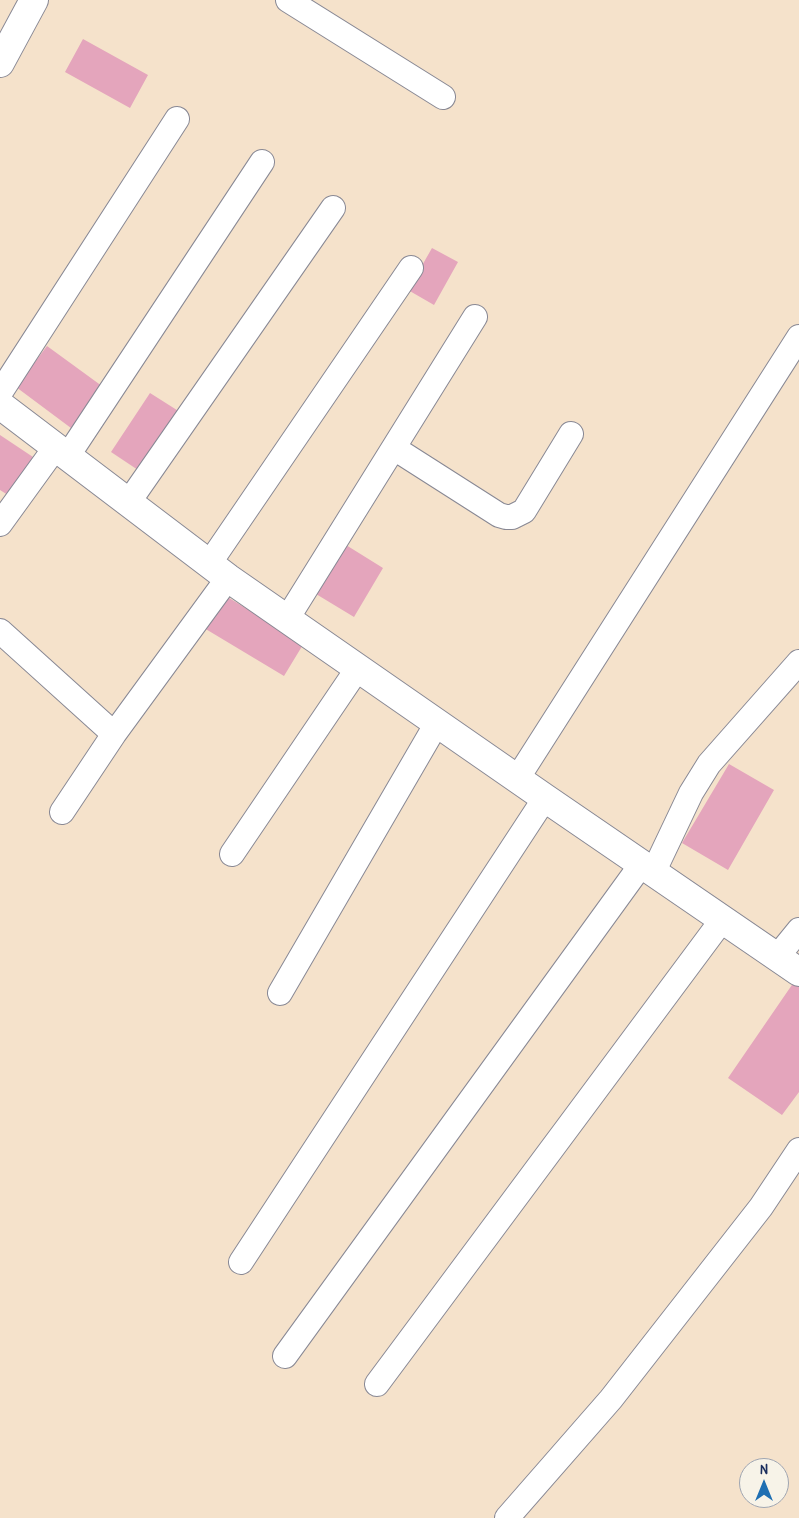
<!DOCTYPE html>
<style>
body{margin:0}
#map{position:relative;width:799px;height:1518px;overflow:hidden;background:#f5e2cb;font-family:"Patrick Hand",sans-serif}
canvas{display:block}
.north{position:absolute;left:739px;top:1458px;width:50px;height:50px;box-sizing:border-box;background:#f7f3e8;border:1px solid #9fa5b1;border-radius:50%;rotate:0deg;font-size:14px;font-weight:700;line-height:20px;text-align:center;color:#1b2f5e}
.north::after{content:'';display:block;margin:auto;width:18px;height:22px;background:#1f6fb2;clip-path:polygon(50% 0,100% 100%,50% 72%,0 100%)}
</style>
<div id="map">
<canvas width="799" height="1518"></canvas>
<div class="north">N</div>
</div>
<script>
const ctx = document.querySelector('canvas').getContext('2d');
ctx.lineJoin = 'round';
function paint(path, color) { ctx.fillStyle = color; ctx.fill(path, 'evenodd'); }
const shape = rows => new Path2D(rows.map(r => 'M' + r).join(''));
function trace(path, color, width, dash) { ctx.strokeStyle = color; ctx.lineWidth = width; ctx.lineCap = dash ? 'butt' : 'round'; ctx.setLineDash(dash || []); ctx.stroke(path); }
const building = shape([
 [83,39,148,75,130,108,65,72],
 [432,248,458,262,434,305,408,290],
 [47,346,106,389,75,431,16,387],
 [150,393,180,412,141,472,111,452],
 [0,435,36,459,11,497,0,490],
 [346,545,383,568,354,617,316,594],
 [224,595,304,643,284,676,204,628],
 [729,764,774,790,728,870,682,843],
 [796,979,799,982,799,1092,782,1115,728,1078]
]);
const street = shape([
 [288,0,443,97],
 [0,393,177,119],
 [394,448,499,515,506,517,512,517,524,511,571,434],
 [67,457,262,162],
 [128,503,333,208],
 [0,524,55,448],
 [209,564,411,268],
 [287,619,475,317],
 [0,631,114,734],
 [517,779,799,337],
 [62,812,114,734,228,578],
 [232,854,358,668],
 [653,873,691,793,709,764,799,662],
 [777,957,799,930],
 [280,993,437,723],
 [241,1262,545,798],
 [285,1356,641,865],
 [377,1384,722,920],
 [507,1518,611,1399,761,1207,799,1150]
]);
const secondary = shape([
 [0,63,34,0],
 [0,405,228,578,545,798,799,972]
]);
paint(building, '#e4a5bc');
trace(street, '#888894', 26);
trace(secondary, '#888894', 30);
trace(street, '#fff', 24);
trace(secondary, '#fff', 28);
</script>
